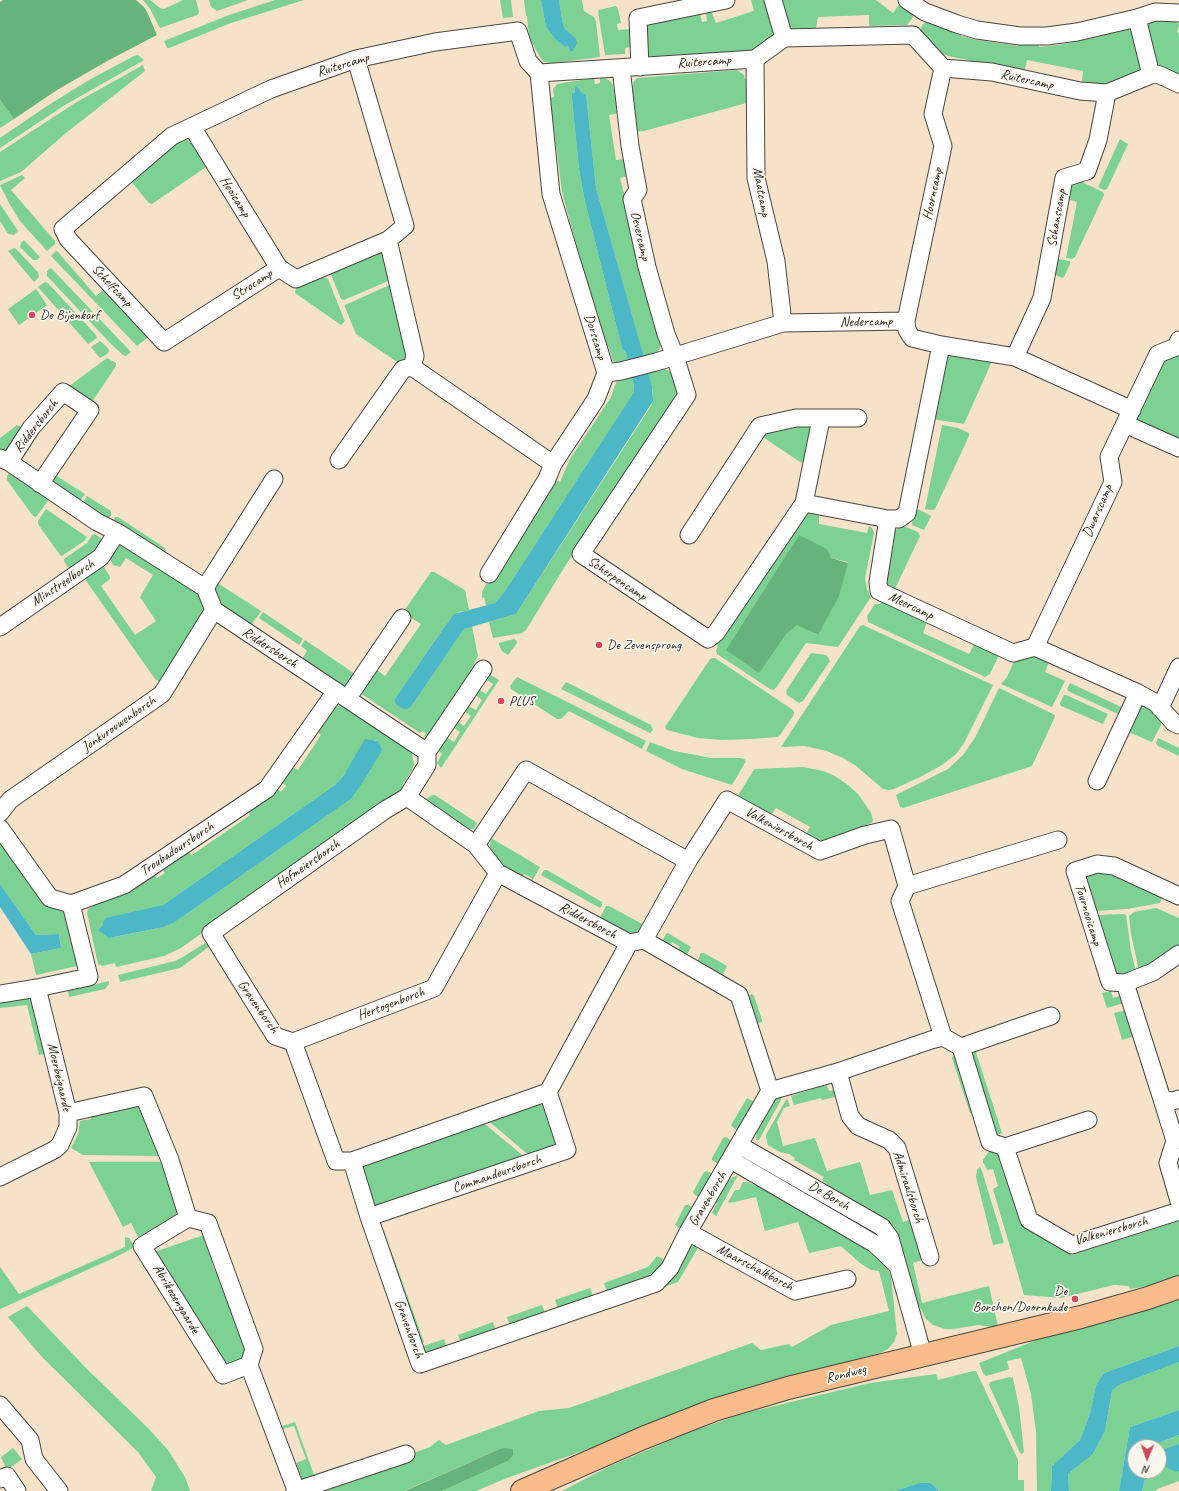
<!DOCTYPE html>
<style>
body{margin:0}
#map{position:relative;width:1179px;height:1491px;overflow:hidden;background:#f5e2c8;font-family:Caveat,sans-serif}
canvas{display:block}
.north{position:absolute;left:1127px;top:1439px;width:40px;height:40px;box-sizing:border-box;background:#fbf7ec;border:1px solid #a8a59f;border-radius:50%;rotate:182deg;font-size:11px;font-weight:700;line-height:16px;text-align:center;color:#2b2b2b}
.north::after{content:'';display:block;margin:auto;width:14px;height:18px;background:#d1495b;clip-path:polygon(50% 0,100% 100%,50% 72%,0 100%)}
</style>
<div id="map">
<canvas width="1179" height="1491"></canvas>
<div class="north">N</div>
</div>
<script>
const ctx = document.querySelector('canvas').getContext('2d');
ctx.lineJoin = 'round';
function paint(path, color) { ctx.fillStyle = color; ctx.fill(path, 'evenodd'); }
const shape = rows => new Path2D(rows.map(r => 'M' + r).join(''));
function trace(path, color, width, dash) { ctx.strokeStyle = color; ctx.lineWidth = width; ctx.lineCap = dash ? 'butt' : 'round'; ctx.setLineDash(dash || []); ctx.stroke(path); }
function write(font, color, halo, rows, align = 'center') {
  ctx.font = font + ' Caveat,sans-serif'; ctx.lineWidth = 3.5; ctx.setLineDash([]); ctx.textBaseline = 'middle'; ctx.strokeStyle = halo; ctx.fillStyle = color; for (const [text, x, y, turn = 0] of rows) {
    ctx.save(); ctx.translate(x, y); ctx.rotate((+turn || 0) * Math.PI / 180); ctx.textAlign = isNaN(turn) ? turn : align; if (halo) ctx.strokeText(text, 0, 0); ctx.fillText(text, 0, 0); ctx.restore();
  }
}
const green = shape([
 [143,0,150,0,160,8,164,9,183,0,196,0,199,12,197,15,160,28,150,9],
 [209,0,248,0,217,11,211,7],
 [275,0,304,0,231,23,169,48,167,48,164,41,229,15],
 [500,0,511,0,513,17,503,18],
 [524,0,541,0,546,27,556,40,565,47,568,46,570,51,575,45,576,40,565,29,563,25,559,0,582,0,584,11,594,17,596,21,600,57,554,63,544,62,540,57,529,37,527,16,526,16],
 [751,0,765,0,777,33,753,50,743,52,646,58,646,27,650,24,700,14,702,22,707,21,706,13,710,11,712,13,716,23,754,11],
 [779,0,876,0,893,13,900,3,913,14,913,17,907,25,871,26,869,25,869,15,818,17,816,28,788,29],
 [616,6,618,9,621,23,617,24,618,30,630,29,632,47,625,48,625,54,605,55,598,12,599,10],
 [1179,18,1177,23,1179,24,1179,26,1177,32,1179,34,1179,75,1155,63,1146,29,1148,23,1151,20],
 [927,21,962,33,961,36,977,40,1018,46,1018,43,1039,42,1039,47,1059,45,1103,36,1103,32,1127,28,1134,34,1143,70,1101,85,1082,82,1083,71,1027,60,1025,69,1022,71,948,56,943,54,920,33,920,30,923,24],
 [138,55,144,60,65,105,0,148,0,138,47,106,89,80,134,56],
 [143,65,145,71,66,133,21,172,0,181,0,152,75,103],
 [737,70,744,75,745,79,750,79,750,102,644,131,634,132,628,86,633,85,634,81,637,78],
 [594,78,595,84,600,83,600,78,607,79,612,83,614,90,617,90,619,113,609,115,616,160,625,159,629,176,620,178,662,341,660,342,660,348,658,351,654,354,643,356,596,188,586,94,582,93,577,86,575,87,572,99,579,169,585,202,622,348,626,353,628,360,617,363,613,361,608,346,604,347,562,192,550,98,554,97,553,89,557,84],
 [0,100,14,119,0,128],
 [1120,139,1128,144,1107,189,1104,190,1098,187],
 [182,140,188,140,190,142,206,165,206,167,152,204,149,203,129,179,178,141],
 [22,175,25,178,11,190,55,241,55,244,47,251,20,221,9,203,0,185],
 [1080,181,1103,192,1104,195,1075,257,1072,259,1066,258,1077,202,1066,199,1069,185],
 [0,204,18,231,14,235,8,234,0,221],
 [24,240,40,257,37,260,33,260,20,247,21,243],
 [14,248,16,249,38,272,39,277,34,282,8,251],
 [382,250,389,280,388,281,344,300,341,299,329,270],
 [56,251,58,252,96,296,107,287,151,335,137,346,51,256],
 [1053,258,1070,261,1070,264,1064,277,1062,278,1054,274],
 [51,268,131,352,126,356,123,355,112,345,47,276,47,271],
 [323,277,328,279,344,319,345,321,341,325,295,293,296,288],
 [45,282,48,283,96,335,97,338,88,344,38,287],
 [394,283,411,358,397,362,356,334,345,307,345,305],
 [36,289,47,305,19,325,8,309],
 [100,341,108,348,109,351,107,354,100,358,91,347],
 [1179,353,1179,443,1140,424,1136,418,1160,364],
 [948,354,993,359,964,424,932,419],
 [107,358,116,363,116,366,92,402,68,387],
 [663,369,670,371,681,395,673,412,567,563,526,630,522,633,493,638,489,622,516,614,651,406,653,396,652,386,648,373],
 [632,377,634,387,634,392,631,397,505,591,495,603,486,606,484,597,482,598,482,592,485,586,556,480,560,482,570,459,611,397,616,382],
 [793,424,808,426,811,429,810,464,800,462,760,435],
 [17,425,23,428,8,455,0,452,0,438],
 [942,425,958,428,969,433,969,436,935,509,932,510,925,509],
 [10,471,50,498,36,517,33,516,7,480,7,476],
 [55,475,85,494,78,504,48,484],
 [87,496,111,511,111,515,106,523,81,505],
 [46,509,87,537,84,541,62,556,60,555,38,524,38,521],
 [914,509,920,510,931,516,924,530,912,525],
 [808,511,817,513,819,515,819,524,867,533,869,526,872,528,874,533,865,578,867,589,871,597,838,647,806,643,776,688,773,690,770,689,717,654,716,651,718,646,716,644,797,517],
 [831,558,848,562,817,635,797,624,786,634],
 [115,517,118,517,165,548,166,551,163,555,113,521],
 [901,527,906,527,918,532,920,536,894,591,886,583,892,533,897,529],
 [95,534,103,540,94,555,70,571,64,561,64,559,87,543,92,535],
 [118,542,197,590,205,609,204,614,160,682,155,679,82,575,102,566,104,567,110,577,110,579,101,586,135,635,156,621,140,597,153,575,126,558,120,567,113,565,108,556],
 [431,572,434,572,465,590,469,610,459,612,451,618,445,626,394,700,397,706,404,709,408,709,411,707,464,629,472,626,478,656,474,664,478,666,428,739,424,736,426,733,422,731,420,733,360,693,377,670,385,676,421,624,405,614,404,611],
 [216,582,261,611,250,627,234,616,235,614,219,602,213,590],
 [882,600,927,622,923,633,969,654,974,645,976,645,999,655,990,674,985,677,868,622,867,616,875,604,880,604],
 [263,612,303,639,299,645,259,618],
 [863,625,993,685,964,743,956,754,942,765,920,777,894,789,888,790,883,789,855,765,843,758,827,751,805,746,781,747,860,626],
 [514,639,516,640,517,643,508,655,502,651,499,645,499,643],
 [305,640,355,674,347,689,301,660,307,651,301,646],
 [811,653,826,655,828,657,830,661,803,701,799,703,787,695,786,691],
 [1036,655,1049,662,1045,672,1065,681,1052,707,1001,684,1007,677,1015,659],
 [712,658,715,658,793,710,794,713,793,716,780,735,778,737,751,739,722,740,698,738,667,730,665,727,710,659],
 [486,672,499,680,441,768,437,763,442,754,437,749,444,736,454,742,460,732,453,727,457,721,464,726,471,716,463,710,468,706,476,710,482,700,474,694,478,689,486,694,493,684,483,678],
 [517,677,646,741,642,749,569,711,561,719,557,719,511,689,510,686],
 [566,682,651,725,653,730,650,733,561,689],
 [1070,683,1121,707,1118,714,1068,691,1067,689],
 [999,688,1055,715,1054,719,1032,766,903,808,900,807,896,795,948,769,963,755,976,736],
 [1064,695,1066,695,1108,714,1103,724,1061,706,1060,703],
 [1143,704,1158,715,1161,722,1161,725,1152,742,1126,731],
 [341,705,346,707,407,747,412,754,414,764,412,770,403,784,400,793,272,883,269,880,263,884,265,888,181,948,164,956,116,967,115,963,102,966,98,964,87,913,88,909,93,906,92,902,154,874,157,878,165,873,162,869,187,851,192,855,250,815,248,811,277,789,281,792,286,786,282,783,292,768,294,768,298,770,321,735,317,731,331,709],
 [375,740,378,741,379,745,351,799,175,922,164,927,115,937,100,927,163,905,335,785,373,741],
 [1158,738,1179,748,1179,756,1158,746,1156,743],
 [650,742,674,751,696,755,710,758,740,758,744,759,746,761,732,785,682,769,646,751],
 [803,767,823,771,835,776,848,785,858,794,871,813,873,821,871,823,861,827,862,831,820,844,805,836,810,827,776,808,770,816,736,799,753,771,755,769],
 [433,795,435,795,477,823,474,829,469,829,431,805,426,799],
 [491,838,540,867,531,883,530,882,532,878,524,874,522,878,501,866,489,851],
 [0,839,48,906,68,914,79,962,77,966,36,975,31,954,61,948,59,934,36,935,0,884],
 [1104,869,1162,897,1160,903,1127,909,1096,911,1085,882,1088,873],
 [544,870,547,870,602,902,602,906,600,908,541,875],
 [606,906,609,906,646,926,642,933,631,935,598,921],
 [1156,908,1179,918,1179,948,1139,971,1131,934,1129,916,1134,912],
 [1124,914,1126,915,1131,951,1136,972,1122,978,1114,973,1097,916,1098,915],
 [668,933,691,947,687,955,685,956,678,951,680,947,672,942,669,947,661,943,666,934],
 [205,943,210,946,180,968,120,982,118,975,175,961,183,957],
 [701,953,704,953,727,966,723,974,722,975,697,962],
 [109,981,109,984,105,989,69,997,68,991],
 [1111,991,1113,998,1123,995,1124,1003,1107,1008,1102,993],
 [752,994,754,996,762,1020,762,1022,757,1023,747,996],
 [27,996,32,999,45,1051,44,1054,39,1055,27,1005,0,1008,0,998],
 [1126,1010,1135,1036,1122,1040,1114,1013],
 [974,1046,1002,1133,996,1135,974,1068,976,1067,972,1054,970,1055],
 [954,1053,957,1056,977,1111,970,1113,952,1058],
 [825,1085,827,1086,829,1091,834,1090,835,1097,822,1100,821,1098,794,1105,791,1096],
 [780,1094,781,1100,759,1140,756,1140,757,1128,775,1097],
 [747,1098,754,1102,737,1131,731,1125],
 [787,1098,790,1106,784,1108,777,1122,783,1146,815,1138,827,1171,860,1162,870,1195,892,1190,903,1222,912,1219,922,1260,913,1263,922,1303,989,1286,998,1326,993,1327,978,1325,953,1329,945,1329,933,1325,926,1319,917,1303,897,1243,842,1198,822,1180,824,1177,794,1160,795,1158,789,1154,780,1152,768,1145,766,1137,766,1135],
 [540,1103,545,1107,547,1112,545,1113,551,1131,554,1130,557,1141,555,1146,531,1157,485,1118],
 [139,1105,163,1156,83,1155,71,1148,78,1134,80,1121,91,1119,89,1112],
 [480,1120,527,1159,380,1208,372,1203,370,1199,373,1199,365,1177,361,1172,363,1165],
 [726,1137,732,1141,718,1164,712,1160,712,1158,723,1138],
 [990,1150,1001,1154,1007,1162,1028,1230,1072,1255,1179,1221,1179,1276,1161,1284,1130,1289,1129,1286,1114,1285,1061,1298,1024,1295,993,1189,998,1186,993,1169,987,1170,985,1165,983,1163,983,1160],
 [89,1162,161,1162,178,1206,178,1211,175,1216,138,1237,131,1223,123,1227],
 [980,1167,982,1171,1004,1243,993,1245,976,1177,977,1170],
 [707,1171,713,1174,699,1198,694,1194,693,1192,704,1172],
 [738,1175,716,1216,712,1213,717,1203,715,1202,726,1183,731,1178],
 [743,1182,747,1182,756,1186,757,1184,866,1242,886,1264,891,1277,897,1334,894,1342,888,1349,880,1353,793,1377,689,1410,602,1444,507,1478,476,1491,442,1491,508,1461,502,1448,404,1491,308,1491,430,1447,439,1440,446,1445,539,1411,569,1408,752,1343,761,1350,789,1344,792,1347,831,1325,889,1311,879,1271,871,1270,860,1263,841,1246,809,1253,798,1222,765,1231,756,1197,730,1203,728,1202,735,1190,739,1190],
 [685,1205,688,1205,695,1208,682,1230,675,1225],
 [384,1231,424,1342,418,1344,379,1233],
 [207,1234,217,1261,212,1263,215,1271,220,1270,248,1356,230,1365,224,1365,154,1252],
 [125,1237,129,1238,133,1244,133,1248,116,1257,0,1309,0,1267,19,1294,125,1247],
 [693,1245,699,1246,678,1282,667,1286,667,1282,688,1249],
 [657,1256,665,1260,654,1277,607,1292,604,1283,648,1267],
 [590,1288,593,1296,558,1309,555,1300],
 [1179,1295,1179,1346,1104,1373,1096,1385,1090,1413,1080,1440,1052,1466,1051,1491,1037,1491,1036,1432,1031,1394,1021,1358,1007,1361,1009,1369,1007,1370,986,1376,983,1373,979,1363,1049,1335],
 [542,1305,545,1313,510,1326,507,1317],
 [27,1306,87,1369,148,1428,168,1450,186,1479,190,1491,151,1491,156,1477,138,1452,42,1357,8,1317],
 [493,1322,496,1331,461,1343,458,1335],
 [444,1339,447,1348,426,1354,423,1351,421,1347],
 [1179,1362,1179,1410,1130,1427,1119,1491,1069,1491,1068,1474,1093,1454,1105,1431,1112,1391,1119,1385],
 [973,1371,976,1371,1018,1460,1018,1480,1024,1480,1024,1491,939,1491,931,1483,919,1483,895,1491,562,1491,608,1467,685,1434,741,1414,870,1383,936,1374,938,1380],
 [1010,1377,1013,1378,1019,1407,1024,1452,1022,1454,1020,1453,989,1385,990,1382],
 [295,1422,314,1475,342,1465,344,1469,303,1481,301,1480,296,1463,306,1459,294,1426,283,1429,282,1426],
 [1179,1435,1179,1444,1165,1449,1176,1472,1179,1471,1179,1481,1157,1489,1156,1491,1142,1491,1147,1471,1159,1471,1159,1447,1152,1447,1153,1445],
 [13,1448,22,1459,10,1468,6,1468,1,1457]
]);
const forest = shape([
 [3,0,136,0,144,7,147,12,157,35,109,60,57,90,14,119,0,100,0,2],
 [799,535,827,549,831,558,848,563,839,596,818,635,797,625,786,634,759,673,726,650],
 [502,1448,513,1449,513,1455,508,1461,442,1491,405,1491]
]);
const water = shape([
 [541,0,559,0,563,25,565,29,576,39,577,43,573,51,570,51,568,46,565,47,556,40,546,27],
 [577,86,582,93,586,94,596,188,652,386,653,401,516,614,464,629,411,707,408,709,404,709,397,706,394,700,445,626,454,614,495,603,505,591,634,392,634,386,628,360,626,353,622,348,585,202,579,169,572,99,572,93,574,93,575,87],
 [365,739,378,741,382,750,366,777,351,799,175,922,164,927,109,938,98,930,103,925,103,922,106,918,163,905,335,785,344,775],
 [0,884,36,935,59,934,61,948,31,954,0,907],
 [1179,1346,1179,1362,1119,1385,1112,1391,1105,1431,1093,1454,1068,1474,1069,1491,1051,1491,1052,1466,1080,1440,1090,1413,1096,1385,1104,1373],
 [1179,1410,1179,1435,1153,1445,1152,1447,1135,1447,1135,1471,1147,1471,1142,1491,1119,1491,1130,1427],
 [1179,1444,1179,1471,1176,1472,1166,1467,1163,1457,1164,1449],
 [919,1483,931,1483,939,1491,895,1491]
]);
const minor = shape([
 [773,0,784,38],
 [907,0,925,12,957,24,977,30,1020,36,1047,36,1077,32,1137,18,1155,12,1179,13],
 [1137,18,1151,75],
 [755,59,756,178,776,261,783,323],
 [640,67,638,18,726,0],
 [621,68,630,146,638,190,632,199,647,267,666,334,675,356,687,395,581,554,708,639,716,633,804,503],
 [539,73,755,59,784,38,913,35,943,68,992,72,1080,91,1107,93,1151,75,1157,74,1162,76,1179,84],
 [192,127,279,268],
 [388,240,296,279,279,268,164,342,68,239,63,229,172,136,271,89,356,59,435,42,518,31,528,61,539,73],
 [906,321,943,146,933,114,943,68],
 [941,345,907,513,899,519,888,519,878,582,879,591,1013,653,1035,647,1138,693,1156,703,1174,723,1179,725],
 [1015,357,1042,298,1064,178,1087,171,1098,140,1107,93],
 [412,367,553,464],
 [606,373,621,371,656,362,783,323,906,321,907,330,912,338,941,345,1015,357,1132,410],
 [821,419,804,503,888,519],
 [1125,424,1179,448],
 [0,458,9,462,97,522,117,532,205,588,214,610,427,752],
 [339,460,403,369,412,367,415,356,388,240,405,226,356,59],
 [9,462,31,428,63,392,90,410,40,484],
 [689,535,760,426,796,418,858,418],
 [489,574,547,479,553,464,596,399,606,373,551,194,539,73],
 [205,588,274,479],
 [0,627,101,557,117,532],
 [1035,647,1113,482,1109,457,1158,354,1176,347,1179,340],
 [483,669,427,752,427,765,407,797,385,810,211,933,275,1036,293,1042,336,1161,352,1161,369,1217,420,1364,656,1283,670,1268,688,1232,770,1091],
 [347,699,402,618],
 [1160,708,1179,667],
 [1097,781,1138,693],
 [407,797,476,845,498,873,629,943,644,940,739,995,770,1091],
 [0,813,10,800,162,694,214,610],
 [0,828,50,898,71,904,124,885,267,789,336,691],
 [476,845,526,770,688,861],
 [907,886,1058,840],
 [644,940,688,861,727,800,820,851,865,835,891,829,907,886,900,901,943,1037,961,1047,990,1142,1005,1147,1029,1220,1072,1245,1179,1211],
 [1125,983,1110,982,1075,871,1097,864,1114,866,1179,896],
 [0,994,37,988,89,977,71,904],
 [293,1042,434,988,498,873],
 [961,1047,1051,1016],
 [838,1072,850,1116,858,1126,889,1140,897,1148,930,1257],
 [770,1091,838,1072,931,1040,943,1037],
 [1162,1099,1125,983,1153,972,1179,954],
 [1179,1099,1173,1101,1162,1099,1175,1141,1179,1140],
 [68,1113,144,1096,170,1160,188,1218,208,1223,254,1349,249,1365,296,1490],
 [1175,1141,1168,1163,1179,1201],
 [739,1145,882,1227,890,1238,923,1355],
 [1005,1147,1088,1120],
 [731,1160,875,1244,897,1265],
 [352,1161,548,1092,629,943],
 [0,1177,54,1150,60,1145,68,1127,68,1113,37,988],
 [369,1217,567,1150,548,1092],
 [188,1218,142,1246,223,1375,249,1365],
 [688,1232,795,1291,847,1279],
 [0,1405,30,1440,34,1459,59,1491],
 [0,1479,7,1476,17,1491],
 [295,1491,406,1454]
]);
const major = shape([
 [522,1491,643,1438,714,1410,788,1388,1081,1317,1148,1298,1179,1287]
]);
const markers = [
 [32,315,4,"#d1495b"],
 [599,645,4,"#d1495b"],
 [501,701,4,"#d1495b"],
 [1075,1299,4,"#d1495b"]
];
const streetNames = [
 ["Ruitercamp",704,62,-4],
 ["Ruitercamp",343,65,-17],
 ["Ruitercamp",1027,80,12],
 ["Maatcamp",761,192,80],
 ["Hoorncamp",933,194,-78],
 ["Hooicamp",235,197,58],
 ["Schanscamp",1057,218,-80],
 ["Oevercamp",640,236,77],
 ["Strocamp",252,285,-33],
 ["Schelfcamp",112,286,47],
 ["Nedercamp",866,322,-1],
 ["Dorscamp",595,337,73],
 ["Riddersborch",36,426,-52],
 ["Dwarscamp",1098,511,-66],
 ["Scherpencamp",617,579,34],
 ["Minstreelborch",63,583,-34],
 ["Meercamp",911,606,25],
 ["Riddersborch",270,648,33],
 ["Jonkvrouwenborch",119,724,-35],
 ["Valkeniersborch",779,829,29],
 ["Troubadoursborch",177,849,-34],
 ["Hofmeiersborch",308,864,-35],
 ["Tournooicamp",1088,915,73],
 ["Riddersborch",588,921,28],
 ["Hertogenborch",391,1004,-21],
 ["Gravenborch",258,1007,55],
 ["Moerbeigaarde",59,1077,77],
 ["Commandeursborch",497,1174,-19],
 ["Admiraalsborch",908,1187,72],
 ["De Borch",829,1196,30],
 ["Gravenborch",708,1199,-59],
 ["Valkeniersborch",1111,1231,-16],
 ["Maarschalkborch",755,1268,28],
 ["Abrikozengaarde",176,1299,59],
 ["Gravenborch",409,1329,70],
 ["Rondweg",846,1374,-14]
];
const poiNames = [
 ["De Bijenkorf",40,315],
 ["De Zevensprong",607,645],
 ["PLUS",509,701],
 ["De",1067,1291,"right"],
 ["Borchen/Doornkade",1067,1307,"right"]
];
paint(green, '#7dd193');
paint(forest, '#66b37d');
paint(water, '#4bb7c7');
trace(minor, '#494643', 19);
trace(major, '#494643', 24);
trace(minor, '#fff', 17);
trace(major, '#fabc8b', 22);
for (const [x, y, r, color] of markers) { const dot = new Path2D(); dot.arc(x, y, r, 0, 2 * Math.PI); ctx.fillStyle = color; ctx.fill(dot); trace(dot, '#fbf7ec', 1.5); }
write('14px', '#2b2b2b', '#fbf7ec', streetNames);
write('14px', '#2b2b2b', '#fbf7ec', poiNames, 'left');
</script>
